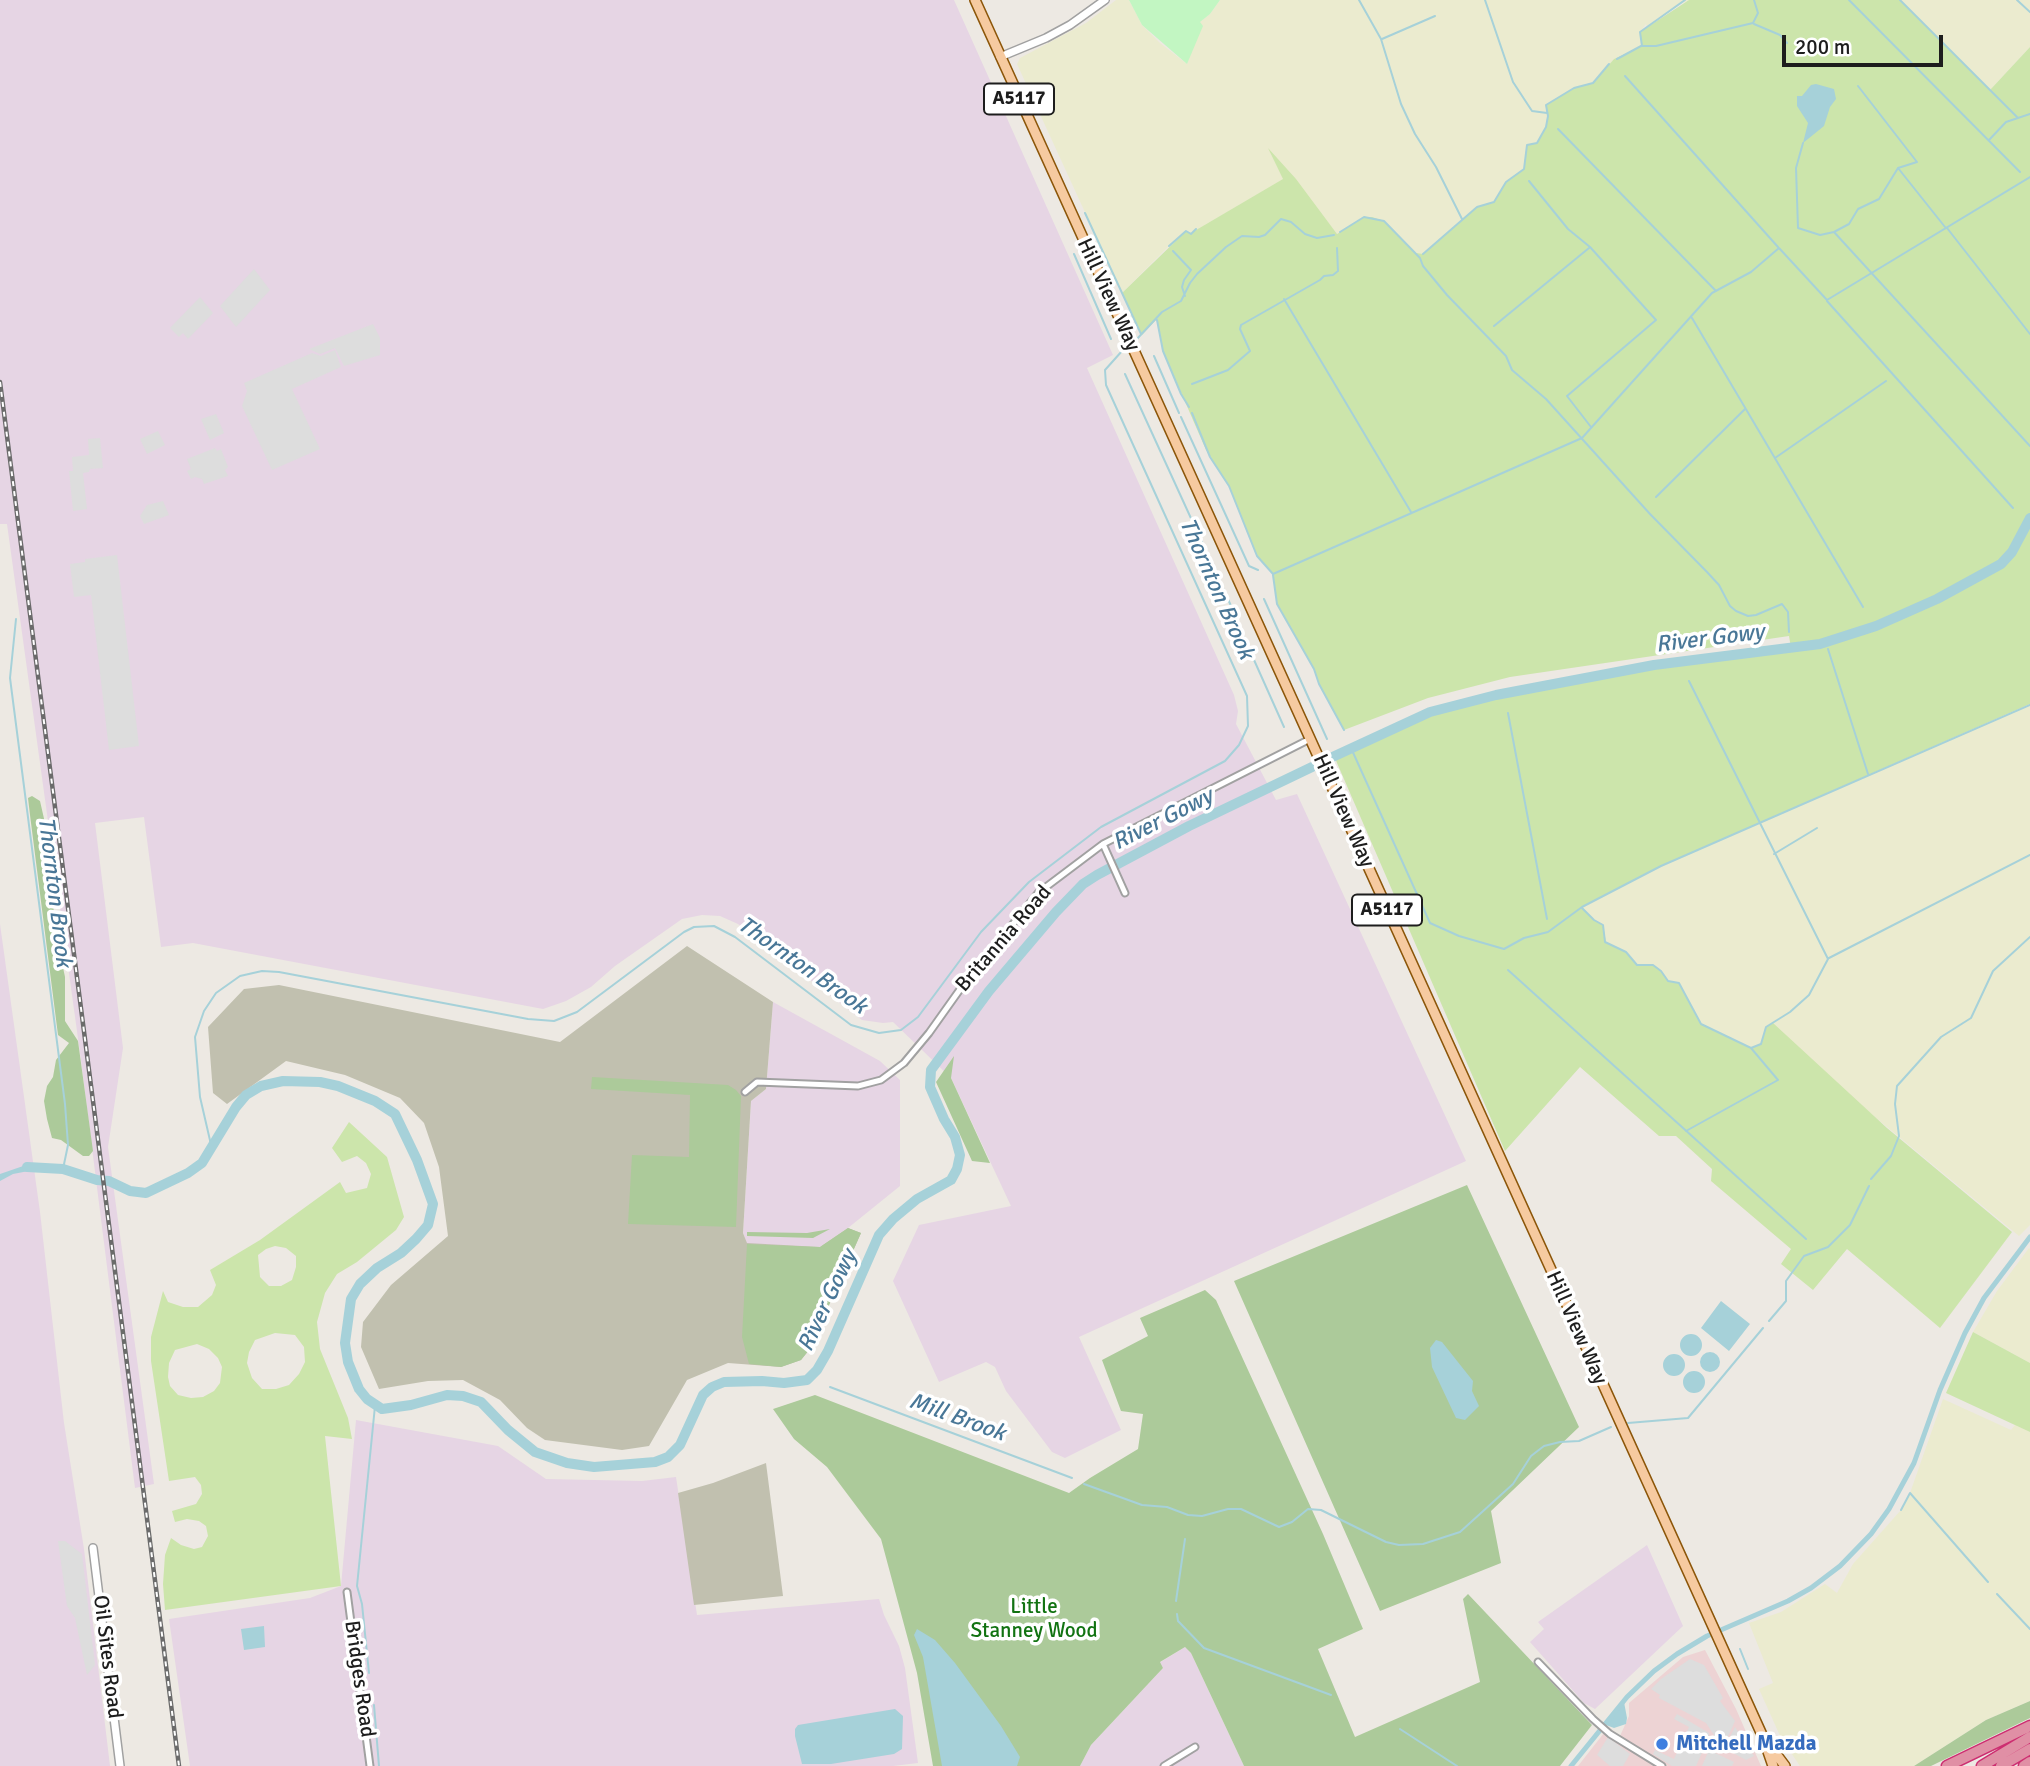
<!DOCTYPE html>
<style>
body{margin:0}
#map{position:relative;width:2030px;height:1766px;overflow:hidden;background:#ede9e3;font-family:Signika,sans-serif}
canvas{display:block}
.scale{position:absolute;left:1782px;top:35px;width:161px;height:32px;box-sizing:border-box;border:4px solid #1d1d1d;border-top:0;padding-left:9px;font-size:21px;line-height:24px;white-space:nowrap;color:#1d1d1d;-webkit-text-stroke:5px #fff;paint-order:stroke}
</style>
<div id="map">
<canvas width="2030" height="1766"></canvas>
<div class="scale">200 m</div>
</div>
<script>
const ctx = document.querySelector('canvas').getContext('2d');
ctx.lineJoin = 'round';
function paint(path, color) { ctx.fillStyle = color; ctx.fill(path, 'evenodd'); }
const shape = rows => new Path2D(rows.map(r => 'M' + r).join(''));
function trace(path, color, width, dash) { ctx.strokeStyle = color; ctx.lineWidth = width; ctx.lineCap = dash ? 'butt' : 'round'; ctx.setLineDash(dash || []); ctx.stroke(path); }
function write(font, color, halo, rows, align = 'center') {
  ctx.font = font + ' Signika,sans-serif'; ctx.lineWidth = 7; ctx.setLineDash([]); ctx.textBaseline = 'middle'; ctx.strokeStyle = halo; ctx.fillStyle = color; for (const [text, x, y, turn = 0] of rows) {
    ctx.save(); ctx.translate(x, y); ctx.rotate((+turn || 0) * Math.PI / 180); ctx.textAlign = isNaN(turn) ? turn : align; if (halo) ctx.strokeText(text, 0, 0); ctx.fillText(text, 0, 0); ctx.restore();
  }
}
const commercial = shape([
 [1705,1650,1736,1709,1761,1766,1668,1766,1620,1736,1629,1716,1629,1703,1683,1657],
 [1604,1733,1658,1766,1578,1766]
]);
const industrial = shape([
 [0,0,954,0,1113,355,1087,368,1234,695,1238,711,1236,724,1276,800,1297,794,1466,1161,1079,1337,1121,1430,1065,1458,1052,1452,1006,1391,995,1367,986,1362,939,1382,893,1281,919,1225,1011,1206,951,1078,893,1022,883,1023,862,1020,738,924,720,916,702,915,682,919,615,966,591,987,566,1001,543,1009,193,943,161,947,144,817,95,823,123,1048,108,1147,154,1484,135,1488,80,1053,7,524,0,524],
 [0,924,40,1212,64,1423,84,1549,110,1766,0,1766],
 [773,1002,880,1061,900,1080,900,1186,848,1228,820,1247,747,1244,743,1233,751,1101,766,1089],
 [356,1420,498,1446,546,1479,642,1481,676,1477,697,1615,879,1599,884,1615,899,1646,905,1668,918,1763,893,1766,190,1766,169,1619,310,1598,341,1586],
 [1647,1545,1683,1626,1595,1709,1584,1703,1530,1642,1544,1629,1538,1622],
 [1185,1647,1191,1653,1244,1766,1080,1766,1091,1745,1163,1668,1159,1663]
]);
const construction = shape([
 [687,946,773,1002,766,1089,751,1101,743,1233,747,1243,820,1247,848,1228,861,1233,809,1350,801,1360,781,1367,728,1363,687,1380,649,1446,622,1450,545,1440,527,1428,500,1400,463,1380,428,1381,379,1389,361,1347,363,1322,391,1285,448,1236,439,1167,424,1123,400,1098,345,1075,286,1061,227,1104,213,1093,208,1027,244,989,279,985,560,1042],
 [766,1463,783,1596,694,1605,678,1493,713,1483]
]);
const farmland = shape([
 [1116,0,1129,0,1142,25,1160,43,1187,64,1200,22,1210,14,1220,0,1691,0,1680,4,1647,27,1646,24,1640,32,1642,46,1614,59,1593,83,1574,88,1548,116,1546,127,1537,143,1527,145,1524,169,1506,182,1494,202,1477,207,1423,254,1416,254,1401,240,1359,220,1337,234,1271,154,1284,179,1169,246,1122,293,1017,64,1020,58,1086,23],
 [1900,0,2030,0,2030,47,1990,90],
 [2030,705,2030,1225,2019,1236,1766,1027,1761,1044,1751,1048,1701,1024,1679,984,1668,981,1661,971,1653,966,1637,965,1626,952,1605,942,1603,925,1594,920,1582,907,1661,866],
 [2029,1248,2030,1249,2030,1363,1973,1332,1997,1291],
 [1943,1399,2011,1430,2015,1425,2030,1432,2030,1701,1986,1720,1914,1766,1800,1766,1781,1738,1759,1689,1773,1683,1749,1623,1781,1612,1825,1584,1837,1593,1853,1564,1901,1510,1910,1493]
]);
const grass = shape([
 [1689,0,1900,0,1990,90,2030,47,2030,704,1661,866,1582,907,1594,920,1603,925,1606,942,1626,952,1637,965,1653,965,1661,971,1668,981,1679,983,1701,1024,1751,1048,1761,1044,1766,1027,1773,1023,1887,1128,2012,1232,1940,1328,1847,1249,1813,1290,1781,1264,1791,1249,1711,1181,1712,1169,1676,1136,1659,1136,1580,1067,1505,1151,1334,756,1430,712,1496,695,1654,665,1791,648,1789,636,1510,677,1428,698,1344,730,1319,684,1314,669,1277,604,1273,574,1257,556,1229,486,1206,450,1163,351,1157,319,1142,335,1122,293,1186,231,1191,233,1283,179,1268,148,1296,179,1337,234,1364,217,1372,217,1384,221,1416,253,1423,254,1477,207,1494,202,1506,182,1524,169,1527,145,1537,143,1546,127,1548,116,1546,105,1574,88,1593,83,1614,59,1642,46,1640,32],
 [349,1122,387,1157,404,1217,396,1230,357,1262,337,1274,325,1293,317,1322,320,1349,348,1418,352,1439,325,1436,341,1586,165,1610,163,1584,165,1555,171,1538,181,1545,194,1549,202,1547,208,1536,206,1526,199,1521,187,1519,175,1522,172,1511,196,1504,202,1494,201,1485,195,1477,169,1481,151,1361,151,1337,163,1291,168,1302,183,1307,198,1307,212,1295,216,1285,210,1270,260,1240,340,1182,346,1193,367,1188,371,1174,366,1163,357,1156,342,1162,332,1148],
 [275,1246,286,1248,296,1256,296,1267,292,1280,281,1286,269,1286,260,1277,258,1255,266,1249],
 [275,1333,295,1335,304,1347,305,1362,299,1374,289,1385,276,1389,262,1389,252,1378,247,1363,249,1352,255,1340],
 [197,1344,209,1349,218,1358,222,1367,220,1383,214,1391,203,1397,191,1398,178,1395,170,1386,168,1377,169,1363,175,1350],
 [1973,1332,2030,1363,2030,1432,1946,1393]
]);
const forest = shape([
 [32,796,40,801,45,823,56,934,65,977,65,1021,78,1041,93,1151,89,1156,83,1156,61,1140,52,1138,47,1119,44,1101,47,1086,53,1077,56,1060,69,1043,58,1035,30,815,28,798],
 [954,1056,951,1078,990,1163,972,1161,936,1082],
 [592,1077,728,1085,736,1090,741,1096,736,1227,628,1224,632,1155,689,1157,690,1095,591,1089],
 [1467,1185,1579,1427,1491,1511,1501,1563,1380,1611,1234,1281],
 [848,1228,861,1233,809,1350,801,1360,781,1367,749,1364,742,1337,747,1244,820,1247],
 [830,1229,813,1238,747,1236,747,1232,807,1233],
 [1205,1290,1216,1300,1323,1534,1363,1629,1318,1649,1355,1737,1480,1682,1463,1599,1468,1594,1592,1725,1560,1766,1244,1766,1191,1653,1185,1647,1160,1662,1163,1668,1091,1745,1080,1766,933,1766,917,1673,881,1539,827,1467,794,1439,773,1409,815,1395,1069,1493,1090,1478,1138,1449,1143,1414,1121,1411,1102,1360,1148,1336,1140,1318],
 [2030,1701,2030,1718,1931,1766,1914,1766,1986,1720]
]);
const park = shape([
 [1129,0,1220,0,1210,14,1200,22,1203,26,1187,64,1142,25]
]);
const parking = shape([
 [254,269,270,290,236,327,220,306],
 [200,297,213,313,188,339,183,333,179,337,170,328],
 [373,324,380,338,380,355,344,366,335,348,320,354,309,349],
 [335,350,341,367,292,389,320,449,272,470,242,406,247,391,244,383,312,353,321,356],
 [216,414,224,433,210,440,201,419],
 [158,431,165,445,147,454,140,439],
 [100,438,103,468,90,469,89,472,83,473,87,509,73,511,69,471,73,471,72,457,89,455,88,439],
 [215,448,217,451,221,449,228,467,225,470,228,476,204,484,202,479,195,477,191,479,187,471,191,469,187,459],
 [163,501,169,515,144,524,140,516,147,505],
 [117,555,139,746,109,750,91,595,74,597,70,564,85,562,85,559],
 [58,1541,65,1541,82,1554,95,1665,87,1675,75,1618,67,1606],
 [1690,1659,1704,1665,1723,1698,1720,1701,1735,1721,1723,1748,1711,1743,1714,1735,1706,1723,1659,1698,1660,1695,1651,1689,1661,1679],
 [1677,1714,1709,1733,1709,1737,1696,1766,1672,1766,1653,1754,1655,1750,1674,1759,1689,1727,1674,1719],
 [1735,1727,1754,1756,1746,1760,1724,1748],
 [1608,1737,1630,1754,1623,1766,1610,1766,1597,1755],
 [1709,1750,1734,1762,1732,1766,1702,1766]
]);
const water = shape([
 [1816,84,1834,89,1836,99,1830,107,1824,126,1803,143,1808,123,1797,106,1797,96,1802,96,1811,85],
 [29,1164,39,1164,39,1169,13,1174,0,1181,0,1174],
 [1721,1301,1750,1324,1729,1351,1701,1328],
 '1680 1345a11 11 0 1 1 22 0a11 11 0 1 1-22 0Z',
 [1436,1340,1442,1342,1473,1381,1472,1391,1479,1406,1465,1420,1456,1418,1432,1367,1430,1348],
 '1700 1362a10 10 0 1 1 20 0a10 10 0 1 1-20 0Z',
 '1663 1365a11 11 0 1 1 22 0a11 11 0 1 1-22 0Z',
 '1683 1382a11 11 0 1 1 22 0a11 11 0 1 1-22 0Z',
 [264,1626,265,1647,244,1650,241,1629],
 [917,1629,935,1640,955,1663,1001,1726,1020,1757,1017,1766,942,1766,923,1657,914,1635],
 [1624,1702,1627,1718,1626,1724,1614,1728,1606,1725],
 [895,1709,903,1716,902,1749,894,1754,831,1764,802,1764,795,1736,795,1729,798,1725]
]);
const stream = shape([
 [1359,0,1381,39,1401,104,1415,134,1436,167,1462,219],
 [1485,0,1513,82,1532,111,1547,113],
 [1685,0,1640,32,1642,46,1656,46,1753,23,1758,13,1754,0],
 [1849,0,2020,172],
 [1900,0,2018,118],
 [2017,0,2030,12],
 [1754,24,1780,35,1787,43],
 [1382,39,1435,16],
 [1617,59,1641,46],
 [1625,76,1778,247],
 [1858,86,1917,162,1898,168,1945,227],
 [1558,129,1716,291],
 [1989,140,2006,122,2030,114],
 [1803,143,1796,168,1798,228,1820,235,1834,232,1849,224,1858,209,1879,199,1898,168],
 [1529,181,1568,229,1590,247,1656,320,1567,396,1591,427],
 [1085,213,1141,334],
 [1947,228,2030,334],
 [1340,232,1364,217,1384,221,1420,258,1423,266,1447,295,1506,356,1512,370,1546,399,1650,514,1707,572,1719,585,1730,606,1736,611,1748,616,1756,615,1782,604,1788,612,1789,632],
 [1834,232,2030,446],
 [1169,246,1186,231,1191,234,1196,229],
 [1173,251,1191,270,1184,280,1182,287,1185,296],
 [1074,254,1111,339],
 [1423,254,1477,207,1494,202,1506,182,1524,169,1527,145,1537,143,1546,127,1548,116,1546,105,1574,88,1593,83,1609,64],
 [1284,299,1411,512],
 [1827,301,2013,508],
 [1692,318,1863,607],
 [1157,320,1163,351,1181,394,1189,407],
 [1494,326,1589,248],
 [1136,340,1162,312,1181,301,1190,283,1197,274,1226,247,1242,236,1259,237,1265,235,1281,219,1291,222,1305,234,1317,238,1334,235],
 [1154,356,1179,413],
 [1125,374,1232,608],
 [1192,384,1228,370,1250,351,1240,329,1241,325,1320,280,1324,276,1333,275,1338,271,1337,248],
 [1192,413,1210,457,1229,486,1257,556,1273,574,1582,438,1712,293,1751,272,1779,248,1827,300,2030,177],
 [1181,417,1249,566,1258,570],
 [1775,458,1886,381],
 [1656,497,1745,409],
 [1273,575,1277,604,1314,669,1319,684,1344,730],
 [1264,599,1327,739],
 [1233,613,1284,727],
 [16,619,10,678,65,1104,68,1145,63,1169],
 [1828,649,1868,774],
 [1689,681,1828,959,1809,995,1790,1012,1766,1027,1761,1044,1751,1048],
 [1508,713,1547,919],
 [1351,748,1430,923,1459,936,1504,949,1524,938,1548,932,1582,907,1661,866,2030,705],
 [1774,854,1817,828],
 [1582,908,1594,920,1603,925,1605,942,1626,952,1637,965,1653,965,1661,971,1668,981,1679,983,1701,1024,1751,1048,1778,1080,1686,1131],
 [1829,958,2030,855],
 [1508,970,1806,1239],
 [212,1149,200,1097,195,1037,204,1011,216,993,240,976,262,971,279,972,528,1019,554,1021,577,1012,684,932,694,927,714,926,735,937,851,1025,879,1033,901,1030,918,1017,981,932,1029,882,1101,827,1225,761,1239,745,1248,726,1247,696,1106,385,1105,370,1122,351],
 [1871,1179,1891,1156,1899,1136,1895,1104,1897,1086,1941,1037,1971,1018,1993,971,2030,937],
 [1769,1321,1786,1301,1786,1281,1804,1256,1828,1247,1850,1225,1869,1186],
 [830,1387,1072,1478],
 [1628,1423,1688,1418,1763,1328],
 [1084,1484,1142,1505,1167,1507,1188,1515,1202,1516,1228,1509,1241,1509,1279,1527,1292,1522,1308,1509,1321,1510,1386,1542,1399,1545,1423,1544,1460,1532,1513,1484,1531,1456,1544,1446,1560,1442,1579,1441,1611,1427],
 [1901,1510,1910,1493,1988,1582],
 [1997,1594,2030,1629],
 [1176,1601,1185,1539],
 [1177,1614,1178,1621,1204,1648,1331,1695],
 [1740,1649,1748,1669],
 [369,1673,362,1604,357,1586,375,1406],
 [374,1705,379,1766],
 [1400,1729,1457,1766]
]);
const canal = shape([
 [1571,1766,1627,1697,1654,1671,1677,1654,1707,1636,1788,1601,1811,1588,1840,1566,1871,1534,1889,1509,1914,1463,1940,1390,1965,1333,1984,1298,2030,1237]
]);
const river = shape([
 [1326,760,1430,712,1496,695,1654,665,1820,644,1876,626,1937,599,2001,564,2012,552,2030,518],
 [27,1167,63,1169,97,1180,109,1181,130,1191,146,1193,188,1173,202,1163,236,1107,246,1095,261,1086,283,1081,320,1082,338,1086,375,1101,395,1114,417,1160,433,1204,428,1225,416,1239,401,1253,377,1268,360,1284,351,1299,345,1343,348,1362,359,1389,367,1399,382,1409,411,1405,447,1395,463,1396,481,1402,508,1430,535,1452,567,1463,594,1467,655,1462,668,1457,680,1445,703,1395,712,1387,724,1382,762,1381,784,1383,807,1380,817,1370,828,1351,879,1235,893,1219,917,1199,951,1180,957,1169,960,1155,955,1137,944,1119,930,1087,931,1070,989,991,1056,912,1083,884,1097,875,1189,826,1312,767]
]);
const minor = shape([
 [1103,844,1125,893],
 [745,1092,757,1082,858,1086,881,1080,904,1063,929,1033,961,988,1038,893,1103,844,1310,739],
 [347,1592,370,1766],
 [1538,1662,1593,1719,1610,1734,1662,1766],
 [1164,1766,1195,1747]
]);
const tertiary = shape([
 [1000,57,1046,38,1070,25,1105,0],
 [93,1548,120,1766]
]);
const primary = shape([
 [975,0,1763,1737,1773,1766],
 [1764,1738,1785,1766]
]);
const motorway = shape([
 [1947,1766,2030,1726],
 [1982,1766,2030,1737],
 [2001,1766,2030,1749],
 [2024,1766,2030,1762]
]);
const rail = shape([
 [0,382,179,1766]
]);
const markers = [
 [1662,1744,7,"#3f7fe0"]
];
const shields = [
 [1019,99,70],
 [1387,910,70]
];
const shieldNames = [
 ["A5117",1019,99],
 ["A5117",1387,910]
];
const streetNames = [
 ["Hill View Way",1108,295,65],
 ["Hill View Way",1343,811,66],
 ["Britannia Road",1004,939,-49],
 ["Hill View Way",1576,1328,66],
 ["Oil Sites Road",107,1657,83],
 ["Bridges Road",359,1679,82]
];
const parkNames = [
 ["Little",1034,1607],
 ["Stanney Wood",1034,1631]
];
const shopNames = [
 ["Mitchell Mazda",1676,1744]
];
const waterNames = [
 ["Thornton Brook",1216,589,66],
 ["River Gowy",1710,639,-7],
 ["River Gowy",1163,820,-27],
 ["Thornton Brook",54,892,83],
 ["Thornton Brook",802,966,35],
 ["River Gowy",828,1301,-65],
 ["Mill Brook",957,1418,20]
];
paint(commercial, '#edd3d4');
paint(industrial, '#e6d5e4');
paint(construction, '#c1c0af');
paint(farmland, '#ebebcf');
paint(grass, '#cce5ab');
paint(forest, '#acca9a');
paint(park, '#c2f6c2');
paint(parking, '#ddd');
paint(water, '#a6d1d9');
trace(stream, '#a6d1d9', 2);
trace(canal, '#a6d1d9', 5);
trace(river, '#a6d1d9', 10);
trace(minor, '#a1a1a1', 9);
trace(tertiary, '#a1a1a1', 10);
trace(primary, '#8c5609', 12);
trace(motorway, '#cd2e71', 13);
trace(minor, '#fff', 5);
trace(tertiary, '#fff', 7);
trace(primary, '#f6caa0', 9);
trace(motorway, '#e08fa5', 10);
trace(rail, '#6b6b6b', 4.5);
trace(rail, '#fff', 2, [5]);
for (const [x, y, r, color] of markers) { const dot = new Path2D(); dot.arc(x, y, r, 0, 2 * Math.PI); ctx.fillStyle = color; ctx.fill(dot); trace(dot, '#fff', 2.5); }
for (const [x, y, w] of shields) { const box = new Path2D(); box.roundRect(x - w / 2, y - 15.5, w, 31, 5); ctx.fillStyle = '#fff'; ctx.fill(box); trace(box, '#1d1d1d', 2); }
write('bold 19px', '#1d1d1d', null, shieldNames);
write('21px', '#1d1d1d', '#fff', streetNames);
write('21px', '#127312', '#fff', parkNames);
write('bold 21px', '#366cbe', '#fff', shopNames, 'left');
write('italic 23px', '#497797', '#fff', waterNames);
</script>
